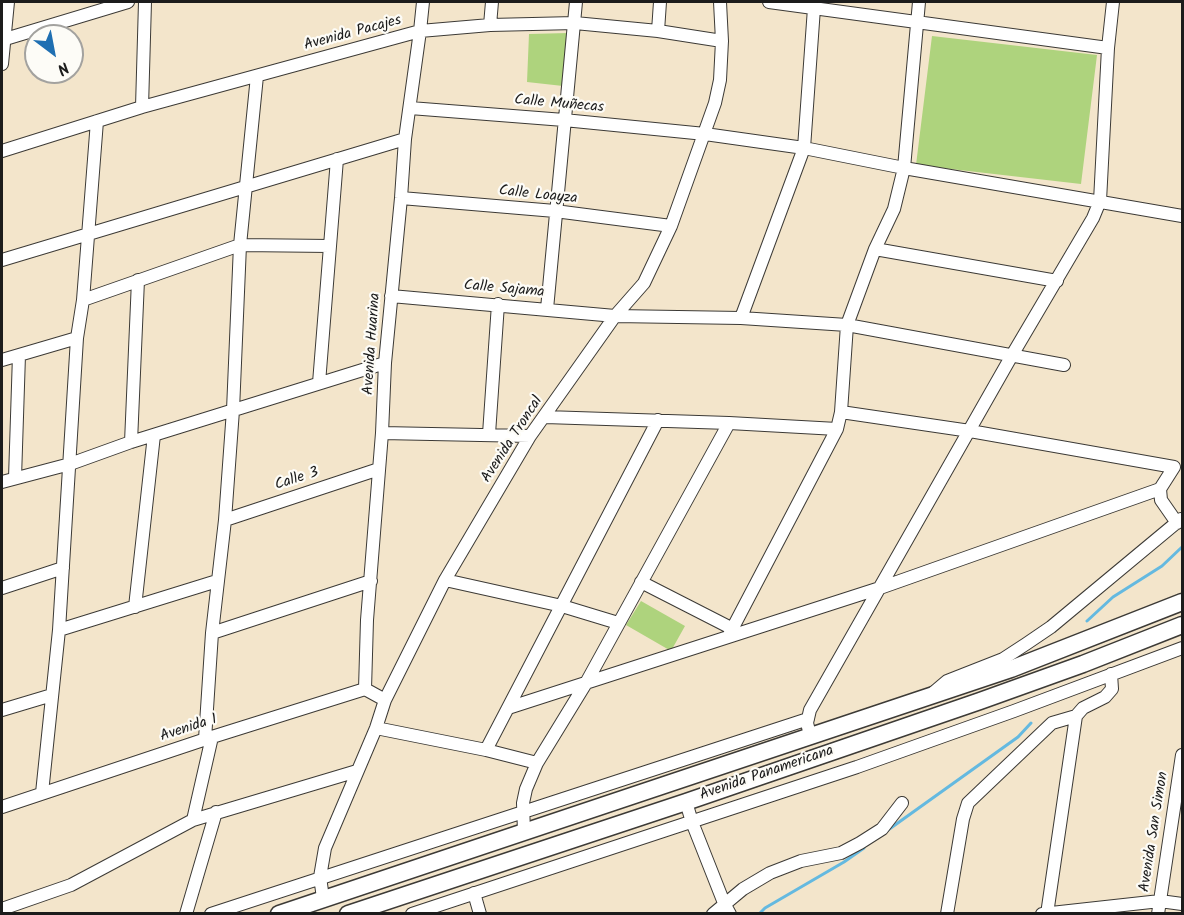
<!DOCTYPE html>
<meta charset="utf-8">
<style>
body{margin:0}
#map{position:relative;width:1184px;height:915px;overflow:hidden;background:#f3e5cb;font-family:Kalam,sans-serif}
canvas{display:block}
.frame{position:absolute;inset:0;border:3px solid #1c1c1c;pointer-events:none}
.north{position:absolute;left:24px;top:24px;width:60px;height:60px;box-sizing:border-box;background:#fdfcf7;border:2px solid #a3a29f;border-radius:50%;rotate:148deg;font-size:16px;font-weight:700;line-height:24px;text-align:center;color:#1c1c1c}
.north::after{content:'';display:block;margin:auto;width:21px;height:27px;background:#1f6fb2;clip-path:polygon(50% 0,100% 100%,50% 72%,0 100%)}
</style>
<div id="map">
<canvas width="1184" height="915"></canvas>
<div class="frame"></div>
<div class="north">N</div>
</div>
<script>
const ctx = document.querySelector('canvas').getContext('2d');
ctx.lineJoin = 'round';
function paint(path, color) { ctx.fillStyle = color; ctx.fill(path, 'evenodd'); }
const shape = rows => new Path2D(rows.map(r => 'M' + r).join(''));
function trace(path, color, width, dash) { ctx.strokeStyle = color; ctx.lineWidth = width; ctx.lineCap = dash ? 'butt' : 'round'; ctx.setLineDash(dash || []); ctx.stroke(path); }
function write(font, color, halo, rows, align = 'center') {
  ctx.font = font + ' Kalam,sans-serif'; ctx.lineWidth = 4.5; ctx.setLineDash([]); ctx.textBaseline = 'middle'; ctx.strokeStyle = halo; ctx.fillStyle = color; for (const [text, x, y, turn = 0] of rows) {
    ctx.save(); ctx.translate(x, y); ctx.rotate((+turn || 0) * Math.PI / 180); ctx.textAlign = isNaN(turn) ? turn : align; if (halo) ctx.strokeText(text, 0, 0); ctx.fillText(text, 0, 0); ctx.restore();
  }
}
const green = shape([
 [568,33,563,86,527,82,529,34],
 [932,36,1097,55,1081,184,916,165],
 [641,601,685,626,671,651,626,625]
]);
const stream = shape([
 [1087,621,1113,597,1162,566,1182,547],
 [888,830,1018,737,1031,723],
 [759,914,765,908,844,862,864,848]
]);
const minor = shape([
 [769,2,1108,48],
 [490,25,492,2],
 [658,31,660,2],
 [2,40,128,2],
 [2,64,8,2],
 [142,107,145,2],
 [410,108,564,120,705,134,804,148,904,168,1182,216],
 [2,151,142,107,420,31,490,25,575,23,658,31,722,41],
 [401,198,555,211,671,226],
 [875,249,1057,281],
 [2,260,405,139],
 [391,296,615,316,741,318,847,325,1064,365],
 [83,300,240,245,330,246],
 [547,309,576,2],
 [741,318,804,148,814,8],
 [2,360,77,338],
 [319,383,337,159],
 [841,412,970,431,1174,467,1160,489,1161,500,1177,523],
 [545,417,729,423,837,429],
 [382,433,530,436],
 [489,434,498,304],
 [131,442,138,280],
 [15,478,19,355],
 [2,482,70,464,131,442,385,363],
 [225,520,379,469],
 [445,580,562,606,618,623],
 [641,582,733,629],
 [2,588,63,568],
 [135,607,154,435],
 [59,630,217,581],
 [212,633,371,581],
 [728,637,837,429,841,412,847,325,875,249,894,209,904,168,919,2],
 [365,689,367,620,382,433,385,363,401,198,405,139,420,31,423,2],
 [934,692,947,681,1003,659,1026,644,1051,627,1181,519],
 [508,708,880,588,1160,489],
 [2,710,52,695],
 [376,728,486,750,537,763],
 [810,735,807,723,810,710,1011,357,1093,218,1100,201,1108,48,1113,2],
 [205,739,212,633,225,520,233,410,240,245,257,76],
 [486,750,658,420],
 [42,793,59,630,77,338,83,300,97,121],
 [686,802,692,822,724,903,730,914],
 [2,807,212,737,365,689,385,700],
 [193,820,212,737],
 [524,832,523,803,526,789,537,763,586,683,729,423],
 [474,893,480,914],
 [323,898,320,877,325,848,376,728,385,700,445,580,530,436,615,316,644,283,671,226,715,103,720,80,722,41,720,2],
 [2,909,71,885,193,820,357,771],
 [186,914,216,812],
 [211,914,808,719],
 [412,914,857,767,1014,711,1182,648],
 [713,914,743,889,770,873,801,861,841,853,860,843,882,829,902,803],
 [947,914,963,819,968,803,1052,723,1076,716],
 [1042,914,1160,901,1182,904],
 [1047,914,1076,716,1083,708,1105,697,1112,689,1111,674],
 [1158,914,1182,755]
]);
const highway = shape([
 [279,914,1011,669,1182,602],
 [348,914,686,802,980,701,1083,664,1182,625]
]);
const streetNames = [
 ["Avenida Pacajes",353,34,-15],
 ["Calle Muñecas",559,105,5],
 ["Calle Loayza",538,196,6],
 ["Calle Sajama",504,290,5],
 ["Avenida Huarina",373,344,-86],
 ["Avenida Troncal",513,440,-57],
 ["Calle 3",297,480,-18],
 ["Avenida 1",189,729,-18],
 ["Avenida Panamericana",767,774,-19],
 ["Avenida San Simon",1155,832,-81]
];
paint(green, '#aed37d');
trace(stream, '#64b9e0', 3);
trace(minor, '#3c3a36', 14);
trace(highway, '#3c3a36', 19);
trace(minor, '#fff', 12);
trace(highway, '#fff', 16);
write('15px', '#1c1c1c', '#fdfcf7', streetNames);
</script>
